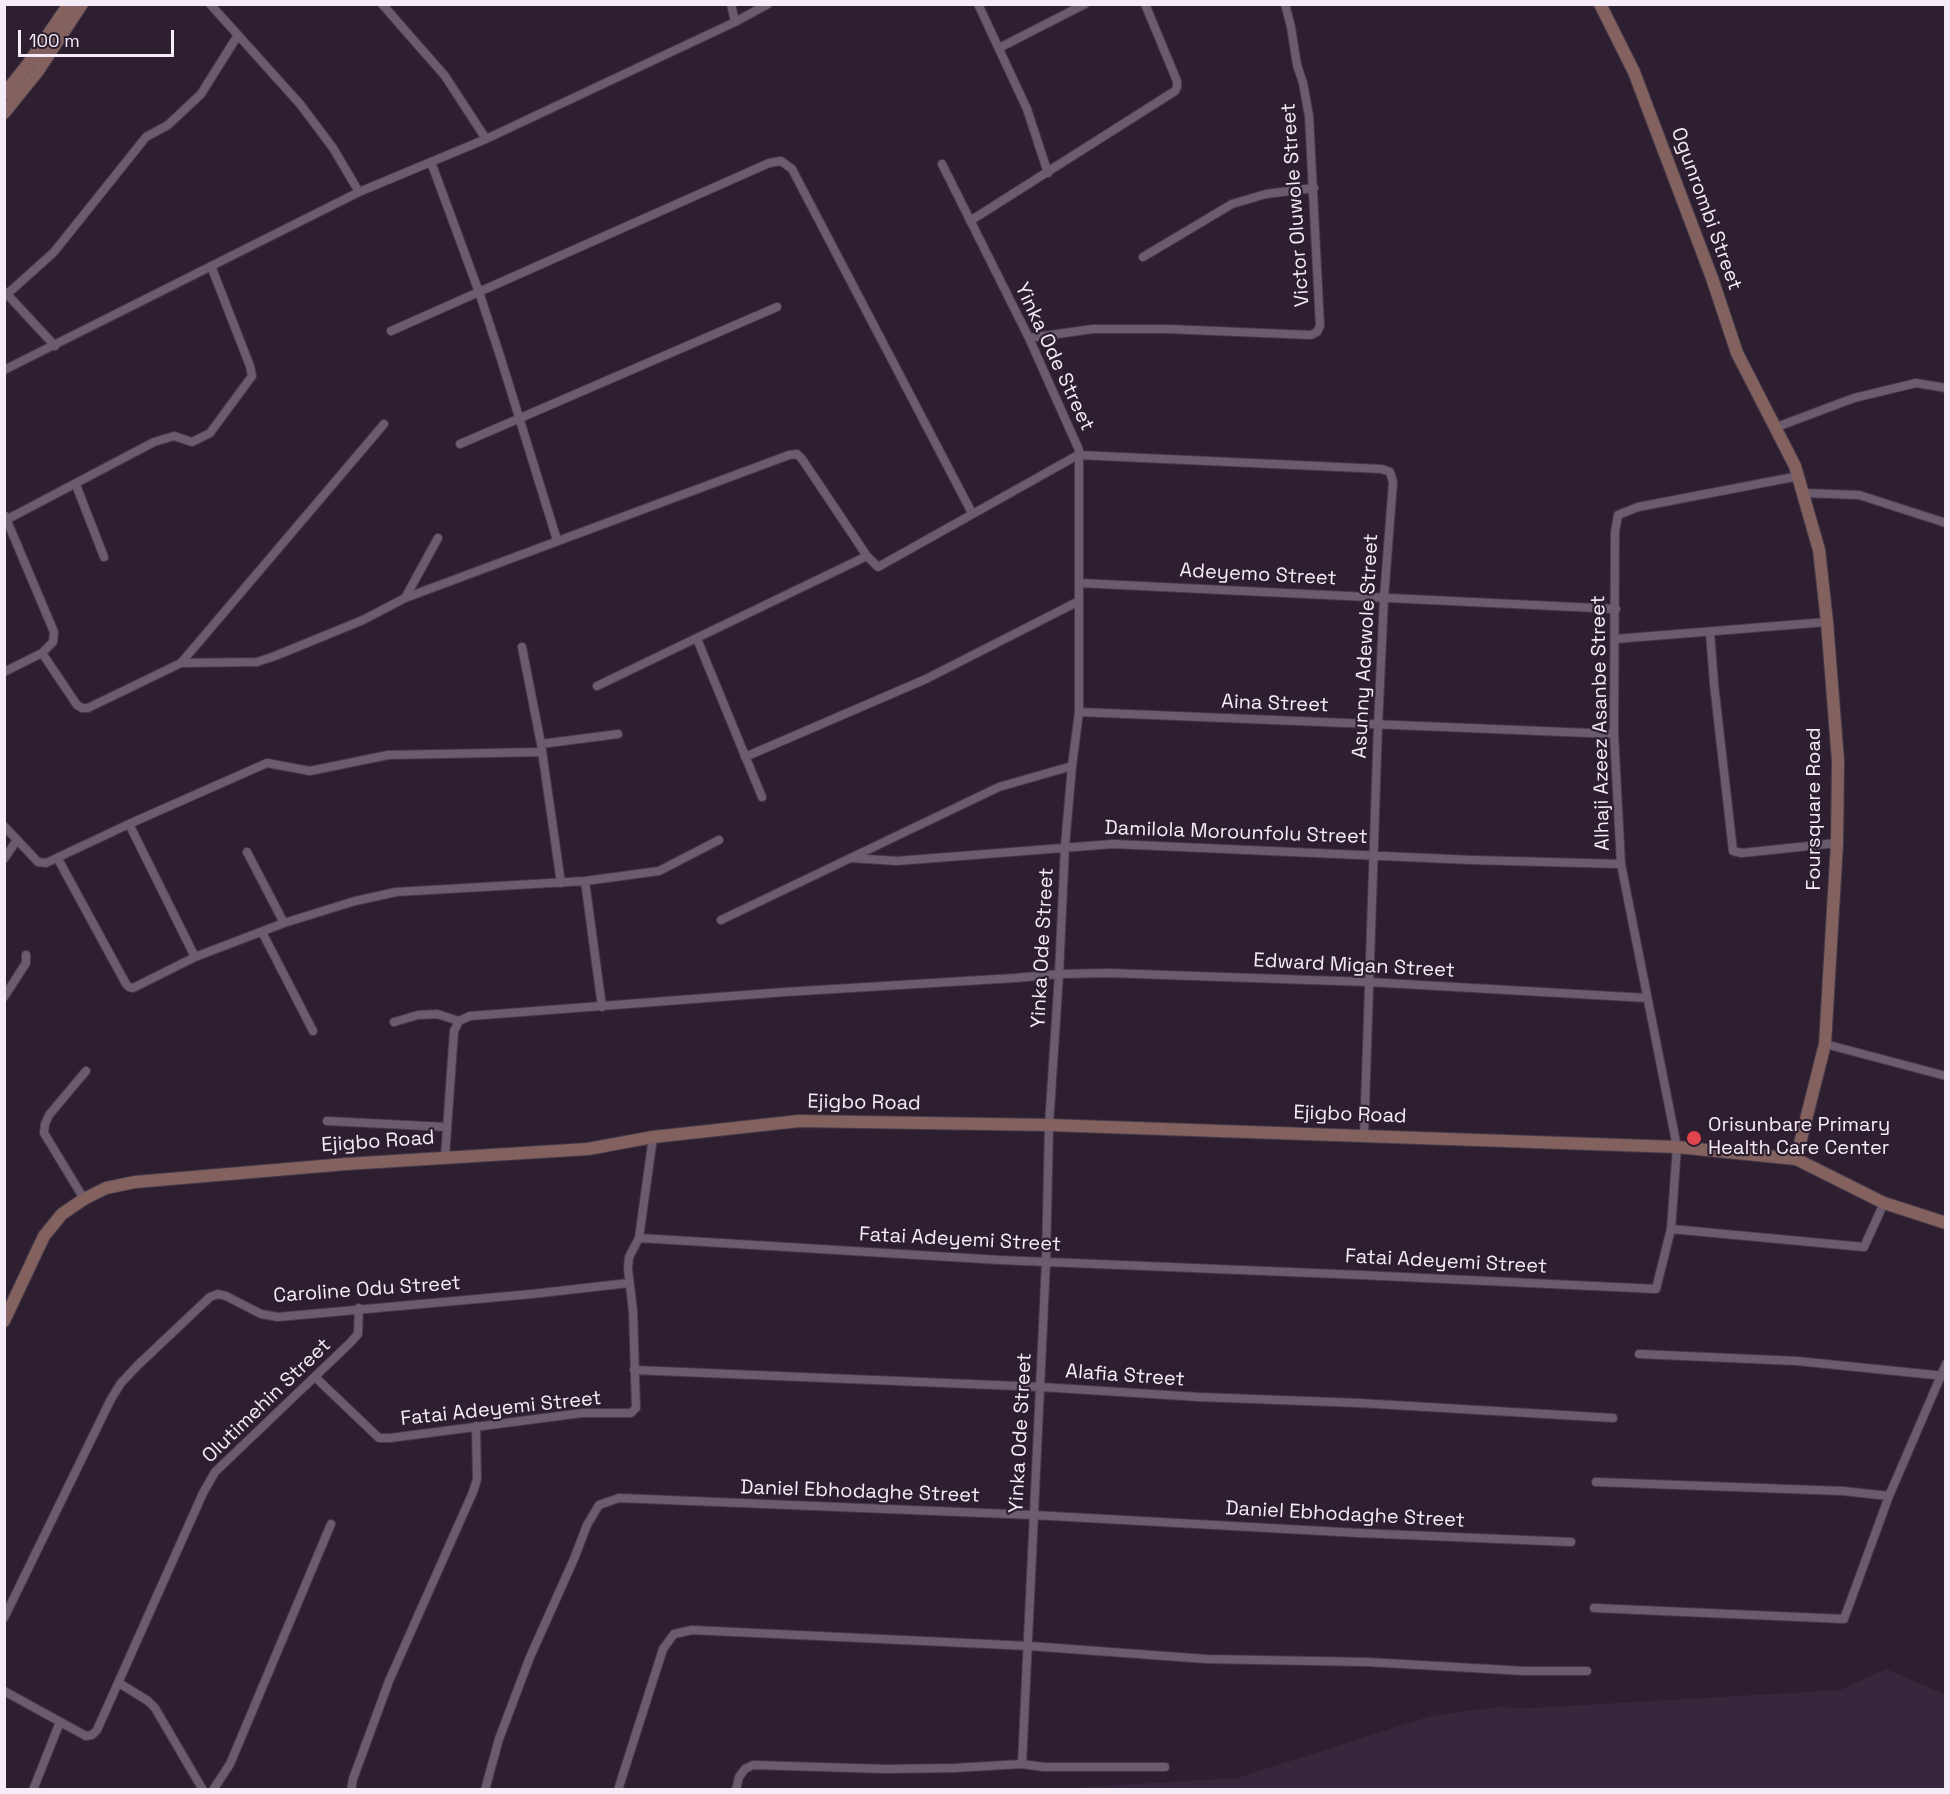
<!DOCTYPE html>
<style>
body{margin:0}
#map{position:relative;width:1950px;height:1794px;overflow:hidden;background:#2d1f30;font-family:"Space Grotesk",sans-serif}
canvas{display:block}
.frame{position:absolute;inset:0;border:6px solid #f5ecf7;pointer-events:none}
.scale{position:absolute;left:18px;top:30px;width:156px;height:27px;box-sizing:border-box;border:3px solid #f5ecf7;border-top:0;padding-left:8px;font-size:18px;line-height:21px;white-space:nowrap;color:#f5ecf7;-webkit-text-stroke:4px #2d1f30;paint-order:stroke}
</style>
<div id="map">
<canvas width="1950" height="1794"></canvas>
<div class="frame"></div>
<div class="scale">100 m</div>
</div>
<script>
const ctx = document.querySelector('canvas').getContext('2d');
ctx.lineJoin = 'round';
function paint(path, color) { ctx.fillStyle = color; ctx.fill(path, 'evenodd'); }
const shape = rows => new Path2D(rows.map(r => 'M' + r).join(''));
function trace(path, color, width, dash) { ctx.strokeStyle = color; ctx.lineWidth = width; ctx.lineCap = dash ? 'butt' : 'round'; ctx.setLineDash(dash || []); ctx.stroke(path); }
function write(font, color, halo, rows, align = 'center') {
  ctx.font = font + ' "Space Grotesk",sans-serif'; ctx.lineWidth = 4.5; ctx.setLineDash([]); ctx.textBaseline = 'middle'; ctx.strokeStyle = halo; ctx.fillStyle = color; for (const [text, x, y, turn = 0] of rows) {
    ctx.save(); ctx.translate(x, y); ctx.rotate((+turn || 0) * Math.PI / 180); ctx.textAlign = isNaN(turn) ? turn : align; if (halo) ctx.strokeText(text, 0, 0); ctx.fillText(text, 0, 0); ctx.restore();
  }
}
const built = shape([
 [1886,1669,1945,1694,1945,1789,1050,1789,1237,1778,1431,1716,1497,1707,1531,1708,1840,1690]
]);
const street = shape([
 [210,4,300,104,333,148,359,192],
 [382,4,445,76,486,139],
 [731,4,735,22],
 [978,4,1027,109,1048,173],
 [999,48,1085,4],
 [431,162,479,292,501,359,557,540],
 [942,164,1029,338,1079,450,1079,712,1072,766,1065,846,1059,974,1049,1125,1046,1262,1022,1764],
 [970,221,1175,91,1177,87,1177,81,1145,4],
 [1143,257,1232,204,1266,194,1314,188],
 [5,292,55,346],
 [4,297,54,252,146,137,168,125,201,94,238,35],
 [391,331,769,163,781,161,792,169,972,513],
 [1029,338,1093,329,1167,329,1311,335,1317,332,1320,326,1309,116,1303,83,1297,65,1291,27,1285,4],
 [4,370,359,192,486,139,735,22,768,4],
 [1774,428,1854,398,1916,383,1946,388],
 [460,444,777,307],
 [76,485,104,557],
 [1803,493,1859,495,1946,523],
 [4,521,154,442,174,436,192,442,210,433,252,376,250,366,211,266],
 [1079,583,1616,609],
 [405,598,438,538],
 [1710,632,1714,684,1733,851,1742,853,1837,843],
 [697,639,762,797],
 [1615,639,1827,622],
 [522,647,541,744,561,883],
 [42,653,77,705,82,708,88,708,181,663,384,424],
 [181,663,257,662,275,656,363,620,405,598,789,455,797,454,802,459,867,556,878,567,1078,455,1382,469,1390,472,1393,482,1384,598,1378,725,1364,1135],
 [4,672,42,653,53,642,54,632,5,516],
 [597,686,867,556],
 [1079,712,1614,734],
 [541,744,618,734],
 [745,757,926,679,1079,601],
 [129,824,195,957],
 [4,826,38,862,46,863,129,824,267,763,310,771,388,755,542,752],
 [247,852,284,923],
 [851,858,897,861,1113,844,1472,860,1621,864],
 [4,859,17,840],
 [58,859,126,984,129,987,133,988,195,957,284,923,355,901,396,892,585,881,659,871,719,840],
 [585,881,602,1007],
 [721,920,999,787,1072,766],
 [262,932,313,1031],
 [4,997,26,963,26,955],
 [394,1022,418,1015,437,1014,459,1021],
 [1825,1044,1946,1076],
 [327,1121,446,1127],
 [445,1157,454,1031,459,1021,470,1016,785,992,1015,978,1059,974,1108,973,1368,982,1647,998],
 [84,1199,44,1133,45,1124,49,1115,86,1071],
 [1671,1229,1864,1247,1884,1203],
 [639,1238,1000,1260,1361,1275,1656,1289,1671,1229,1677,1147,1621,864,1614,734,1615,532,1618,515,1638,507,1799,476],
 [1639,1354,1797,1361,1945,1376],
 [634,1370,1041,1387,1199,1397,1359,1403,1613,1418],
 [315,1377,379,1438,390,1438,582,1413,631,1413,636,1408,633,1311,628,1269,629,1257,639,1238,653,1137],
 [1596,1482,1843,1491,1889,1496],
 [1594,1608,1844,1619,1889,1496,1946,1364],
 [4,1618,111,1399,121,1383,138,1365,210,1297,218,1294,226,1296,261,1314,278,1317,532,1294,629,1283],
 [119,1683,148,1701,155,1708,203,1790],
 [4,1691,86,1736,92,1735,97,1730,203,1493,215,1472,350,1343,358,1334,359,1308],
 [33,1790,60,1722],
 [213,1790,230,1764,331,1524],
 [351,1790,353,1779,389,1681,473,1492,477,1479,476,1426],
 [485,1790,499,1739,530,1657,574,1559,587,1525,599,1505,619,1498,1033,1515,1359,1533,1571,1542],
 [618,1790,663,1649,674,1634,692,1630,1029,1646,1206,1659,1367,1662,1525,1671,1587,1671],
 [736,1790,739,1777,745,1769,753,1765,886,1769,954,1768,1022,1764,1044,1767,1165,1767]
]);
const secondary = shape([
 [1600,4,1634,72,1712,278,1737,353,1795,466,1819,550,1827,622,1838,761,1837,843,1825,1044,1796,1159],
 [4,94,28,64,69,4],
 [4,113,38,71,82,4],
 [4,1321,44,1236,62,1214,84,1199,106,1188,135,1182,346,1164,588,1149,653,1137,799,1121,1049,1125,1677,1147,1796,1159,1884,1203,1946,1223]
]);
const markers = [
 [1694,1138,8,"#e0444e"]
];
const streetNames = [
 ["Victor Oluwole Street",1296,205,-94],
 ["Ogunrombi Street",1706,209,70],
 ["Yinka Ode Street",1054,357,65],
 ["Adeyemo Street",1258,575,3],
 ["Asunny Adewole Street",1366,646,-87],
 ["Aina Street",1275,704,2],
 ["Alhaji Azeez Asanbe Street",1601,723,-91],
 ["Foursquare Road",1815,809,-90],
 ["Damilola Morounfolu Street",1236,833,2],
 ["Yinka Ode Street",1043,948,-87],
 ["Edward Migan Street",1354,966,3],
 ["Ejigbo Road",864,1103,1],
 ["Ejigbo Road",1350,1115,2],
 ["Ejigbo Road",378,1142,-4],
 ["Fatai Adeyemi Street",960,1240,3],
 ["Fatai Adeyemi Street",1446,1262,3],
 ["Caroline Odu Street",367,1290,-4],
 ["Alafia Street",1125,1376,4],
 ["Olutimehin Street",267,1401,-44],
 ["Fatai Adeyemi Street",501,1409,-6],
 ["Yinka Ode Street",1021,1433,-87],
 ["Daniel Ebhodaghe Street",860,1492,2],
 ["Daniel Ebhodaghe Street",1345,1515,3]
];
const poiNames = [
 ["Orisunbare Primary",1708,1126],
 ["Health Care Center",1708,1149]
];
paint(built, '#38263c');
trace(street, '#463a49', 10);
trace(secondary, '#463a49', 14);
trace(street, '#6b5b6f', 8);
trace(secondary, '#82615f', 12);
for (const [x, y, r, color] of markers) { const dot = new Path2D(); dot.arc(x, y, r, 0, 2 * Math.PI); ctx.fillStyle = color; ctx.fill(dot); trace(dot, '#2d1f30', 2); }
write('20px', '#f5ecf7', '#2d1f30', streetNames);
write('20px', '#f5ecf7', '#2d1f30', poiNames, 'left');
</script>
